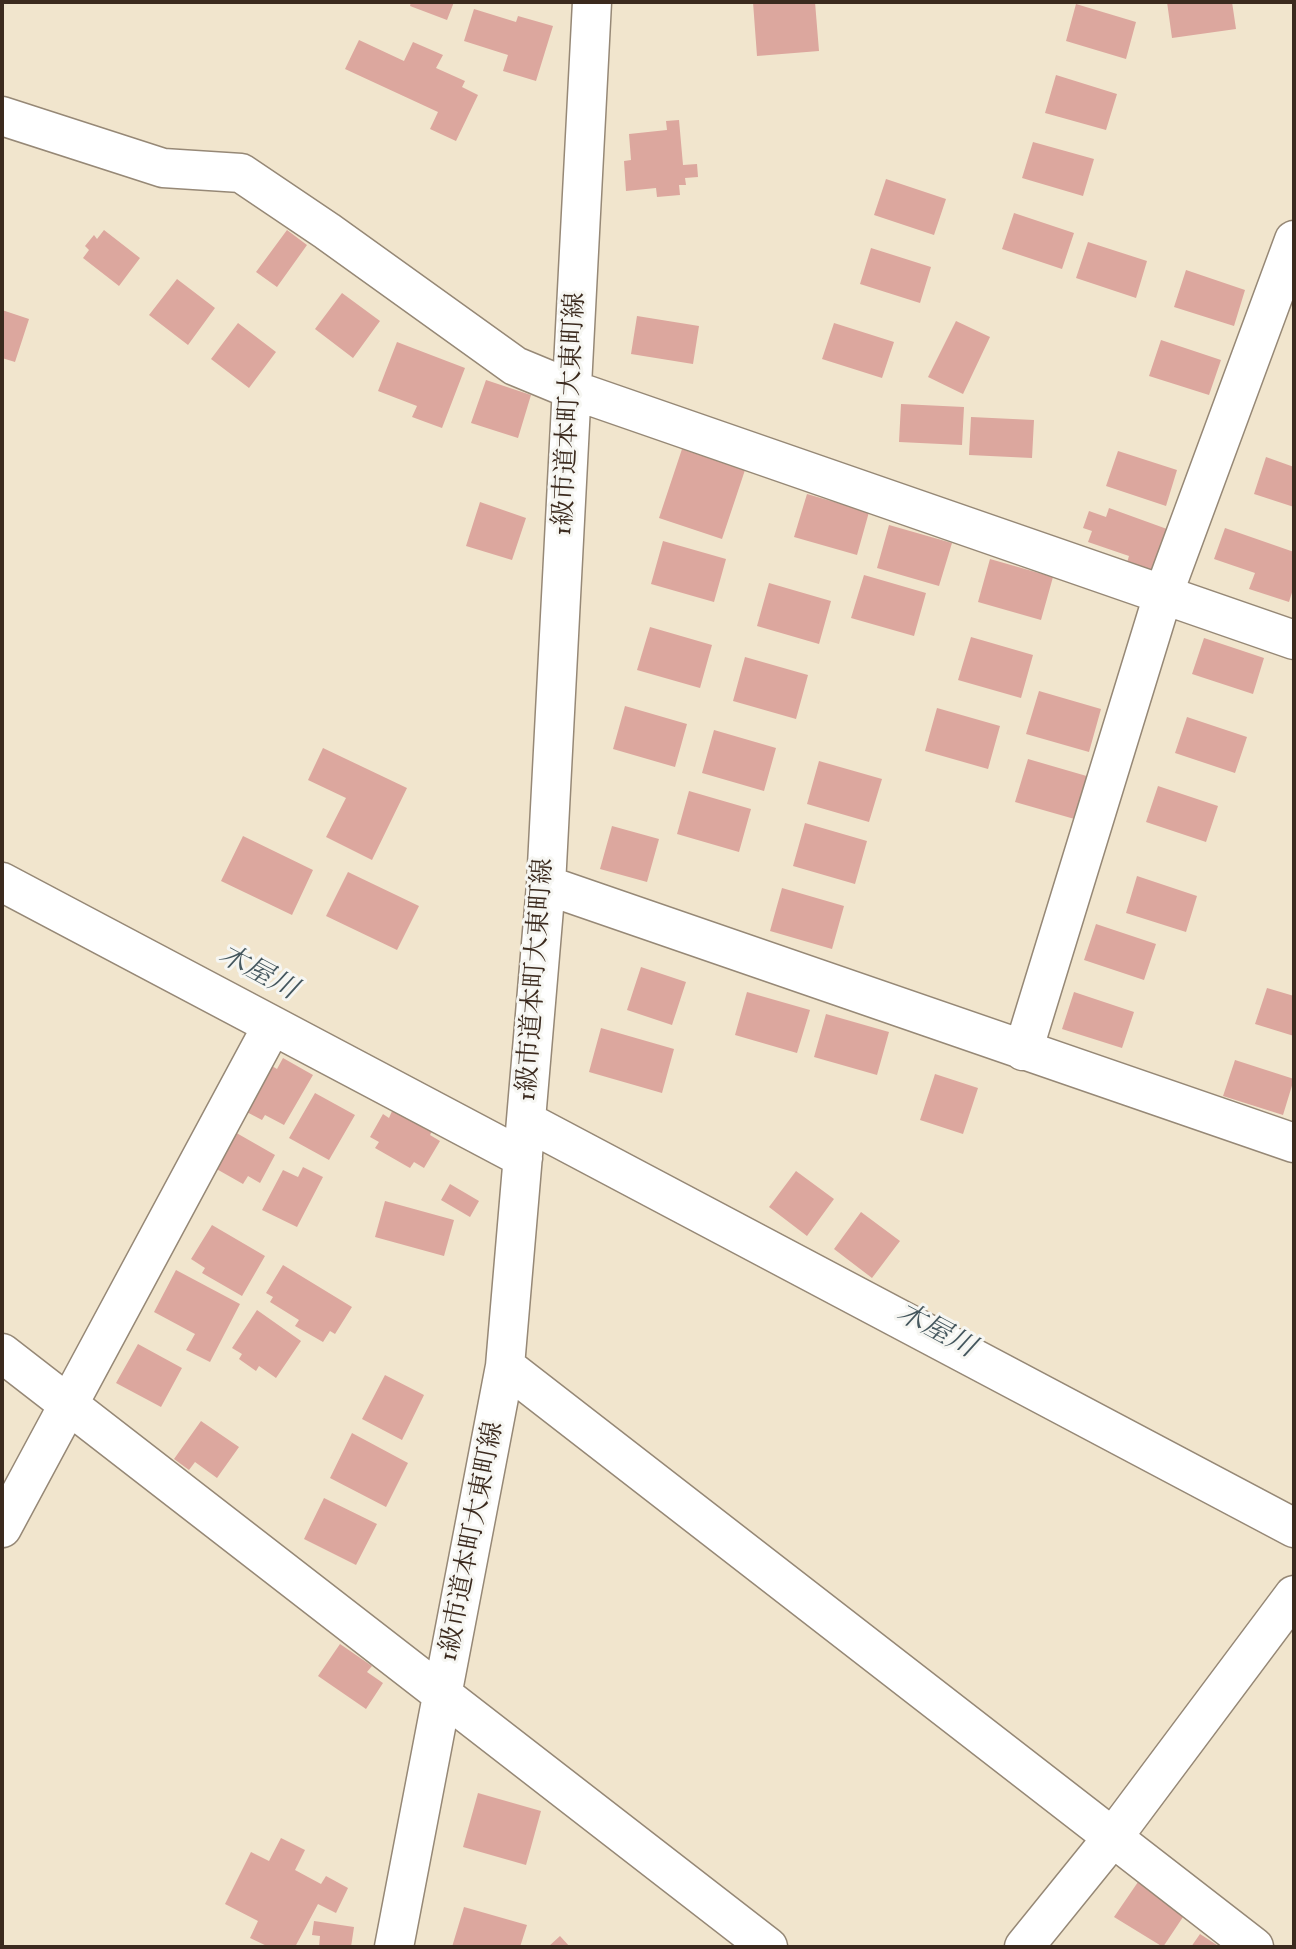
<!DOCTYPE html>
<meta charset="utf-8">
<style>
body{margin:0}
#map{position:relative;width:1296px;height:1949px;overflow:hidden;background:#f1e5cd;font-family:"IM FELL DW Pica",serif}
canvas{display:block}
.frame{position:absolute;inset:0;border:4px solid #3b2a1e;pointer-events:none}
</style>
<div id="map">
<canvas width="1296" height="1949"></canvas>
<div class="frame"></div>
</div>
<script>
const ctx = document.querySelector('canvas').getContext('2d');
ctx.lineJoin = 'round';
function paint(path, color) { ctx.fillStyle = color; ctx.fill(path, 'evenodd'); }
const shape = rows => new Path2D(rows.map(r => 'M' + r).join(''));
function trace(path, color, width, dash) { ctx.strokeStyle = color; ctx.lineWidth = width; ctx.lineCap = dash ? 'butt' : 'round'; ctx.setLineDash(dash || []); ctx.stroke(path); }
function write(font, color, halo, rows, align = 'center') {
  ctx.font = font + ' "IM FELL DW Pica","Noto Serif JP",serif'; ctx.lineWidth = 6; ctx.setLineDash([]); ctx.textBaseline = 'middle'; ctx.strokeStyle = halo; ctx.fillStyle = color; for (const [text, x, y, turn = 0] of rows) {
    ctx.save(); ctx.translate(x, y); ctx.rotate((+turn || 0) * Math.PI / 180); ctx.textAlign = isNaN(turn) ? turn : align; if (halo) ctx.strokeText(text, 0, 0); ctx.fillText(text, 0, 0); ctx.restore();
  }
}
const building = shape([
 [411,2,454,2,447,20,410,6],
 [753,2,815,2,819,51,757,56],
 [1167,2,1232,2,1236,29,1172,38],
 [1076,4,1136,22,1126,59,1066,41],
 [474,9,516,22,518,16,553,26,536,81,503,71,508,55,464,41],
 [359,40,404,61,413,42,443,55,436,68,465,81,462,87,478,95,456,141,430,129,438,112,345,69],
 [1056,75,1117,94,1106,130,1045,113],
 [679,120,683,165,697,164,698,177,685,178,686,185,679,185,680,195,657,197,656,188,626,191,624,161,631,160,629,134,667,130,666,121],
 [1033,142,1094,159,1083,196,1022,178],
 [886,179,946,199,934,235,874,215],
 [1014,213,1074,233,1062,269,1002,249],
 [104,230,140,258,119,286,83,258,89,250,85,246,94,235,97,239],
 [287,230,307,245,277,287,256,272],
 [1088,242,1147,261,1136,298,1076,278],
 [871,248,931,267,920,303,860,284],
 [1186,270,1245,290,1234,326,1174,307],
 [177,279,215,308,188,345,149,315],
 [342,293,380,321,353,358,315,329],
 [2,310,29,319,15,362,2,358],
 [637,316,699,326,693,364,631,354],
 [956,321,990,337,963,394,928,377],
 [238,323,276,352,249,388,211,359],
 [834,323,894,342,882,378,822,359],
 [1161,340,1221,360,1209,395,1149,376],
 [397,342,465,368,442,428,412,417,417,406,378,391],
 [486,380,531,395,518,438,471,423],
 [901,404,964,407,962,445,899,442],
 [971,417,1034,420,1032,458,969,455],
 [682,449,745,470,722,539,659,518],
 [1118,451,1177,470,1166,506,1106,486],
 [1266,457,1294,467,1294,507,1254,494],
 [807,494,869,512,857,555,794,537],
 [480,502,526,518,512,560,466,546],
 [1109,508,1167,529,1151,574,1126,566,1129,556,1088,542,1092,531,1083,528,1089,511,1106,517],
 [889,525,952,543,939,586,877,568],
 [1225,528,1294,552,1294,586,1289,602,1249,589,1255,573,1214,559],
 [663,541,726,559,714,602,651,584],
 [990,559,1053,577,1041,620,978,602],
 [864,575,926,593,914,636,851,618],
 [769,583,831,601,819,644,757,626],
 [650,627,712,645,700,688,637,670],
 [971,637,1033,655,1021,698,958,680],
 [1204,638,1264,658,1253,694,1192,674],
 [745,657,808,675,796,719,733,701],
 [1039,691,1101,709,1089,752,1026,734],
 [625,706,687,724,675,767,613,749],
 [937,708,1000,726,988,769,925,751],
 [1187,717,1247,737,1235,773,1175,753],
 [714,730,776,748,764,791,702,773],
 [323,748,407,788,372,860,326,837,346,798,308,780],
 [1028,759,1090,777,1078,820,1015,802],
 [819,761,882,779,869,822,807,804],
 [1158,786,1218,806,1206,842,1146,822],
 [689,791,751,809,739,852,677,834],
 [805,823,867,841,855,884,793,866],
 [612,826,659,839,647,882,600,869],
 [243,836,313,870,292,915,221,881],
 [348,872,419,906,397,950,326,916],
 [1137,876,1197,896,1186,932,1126,913],
 [782,888,844,906,832,949,770,931],
 [1096,924,1156,944,1144,980,1084,960],
 [641,967,686,982,672,1025,627,1010],
 [1267,988,1294,996,1294,1036,1255,1024],
 [747,992,810,1010,797,1053,735,1035],
 [1074,992,1134,1012,1122,1048,1062,1029],
 [826,1014,889,1032,877,1075,814,1057],
 [601,1028,674,1049,662,1093,589,1072],
 [283,1058,313,1075,284,1125,265,1115,262,1120,241,1109,267,1063,277,1069],
 [1235,1060,1294,1079,1283,1115,1223,1096],
 [935,1074,978,1088,963,1134,920,1120],
 [315,1093,355,1115,329,1160,289,1138],
 [393,1109,432,1131,430,1135,440,1141,424,1168,414,1162,410,1168,375,1148,379,1142,370,1137,383,1114,389,1118],
 [233,1131,275,1155,260,1183,248,1176,243,1184,213,1167],
 [303,1167,323,1177,297,1227,262,1210,283,1170,298,1177],
 [796,1171,834,1199,807,1236,769,1207],
 [450,1184,479,1201,470,1217,441,1200],
 [385,1201,454,1220,444,1256,375,1237],
 [861,1212,900,1241,872,1278,834,1249],
 [212,1225,265,1256,242,1296,202,1273,205,1268,191,1259],
 [283,1265,352,1307,335,1334,330,1331,323,1342,295,1326,299,1320,270,1302,273,1297,266,1293],
 [176,1270,240,1304,210,1362,186,1350,195,1334,154,1312],
 [257,1310,301,1341,276,1378,259,1366,256,1371,239,1359,242,1354,232,1348],
 [138,1344,182,1368,161,1407,116,1383],
 [385,1375,424,1395,402,1440,362,1419],
 [201,1421,239,1447,217,1478,195,1462,189,1470,174,1459],
 [352,1433,408,1463,386,1507,330,1478],
 [324,1498,377,1524,356,1565,304,1539],
 [340,1644,372,1666,367,1672,383,1683,366,1709,318,1676],
 [478,1793,541,1811,526,1865,463,1847],
 [281,1838,305,1850,295,1870,321,1884,326,1876,348,1888,336,1913,318,1904,295,1947,269,1947,250,1938,258,1921,225,1904,251,1852,269,1861],
 [1138,1882,1185,1914,1163,1947,1114,1917],
 [464,1907,527,1925,520,1947,452,1947],
 [314,1921,354,1927,351,1947,319,1947,320,1936,312,1935],
 [1200,1934,1220,1947,1191,1947],
 [560,1936,570,1947,548,1947]
]);
const minor = shape([
 [2,116,163,168,241,173,327,231,515,366,573,390,1294,640],
 [2,882,523,1158],
 [546,885,1294,1143],
 [1023,1051,1163,595,1294,240],
 [526,1121,1294,1528],
 [2,1353,768,1947],
 [505,1366,1254,1947],
 [2,1528,272,1026],
 [394,1947,505,1366,546,885,592,2],
 [1024,1947,1113,1837,1294,1595]
]);
const streetNames = [
 ["1級市道本町大東町線",571,414,-87],
 ["1級市道本町大東町線",537,980,-86],
 ["1級市道本町大東町線",473,1542,-79]
];
const waterNames = [
 ["木屋川",257,974,28],
 ["木屋川",935,1332,28]
];
paint(building, '#dca79e');
trace(minor, '#968876', 41);
trace(minor, '#fff', 38);
write('26px', '#3b2a1e', '#f6f6f2', streetNames);
write('italic 28px', '#45575e', '#f6f6f2', waterNames);
</script>
